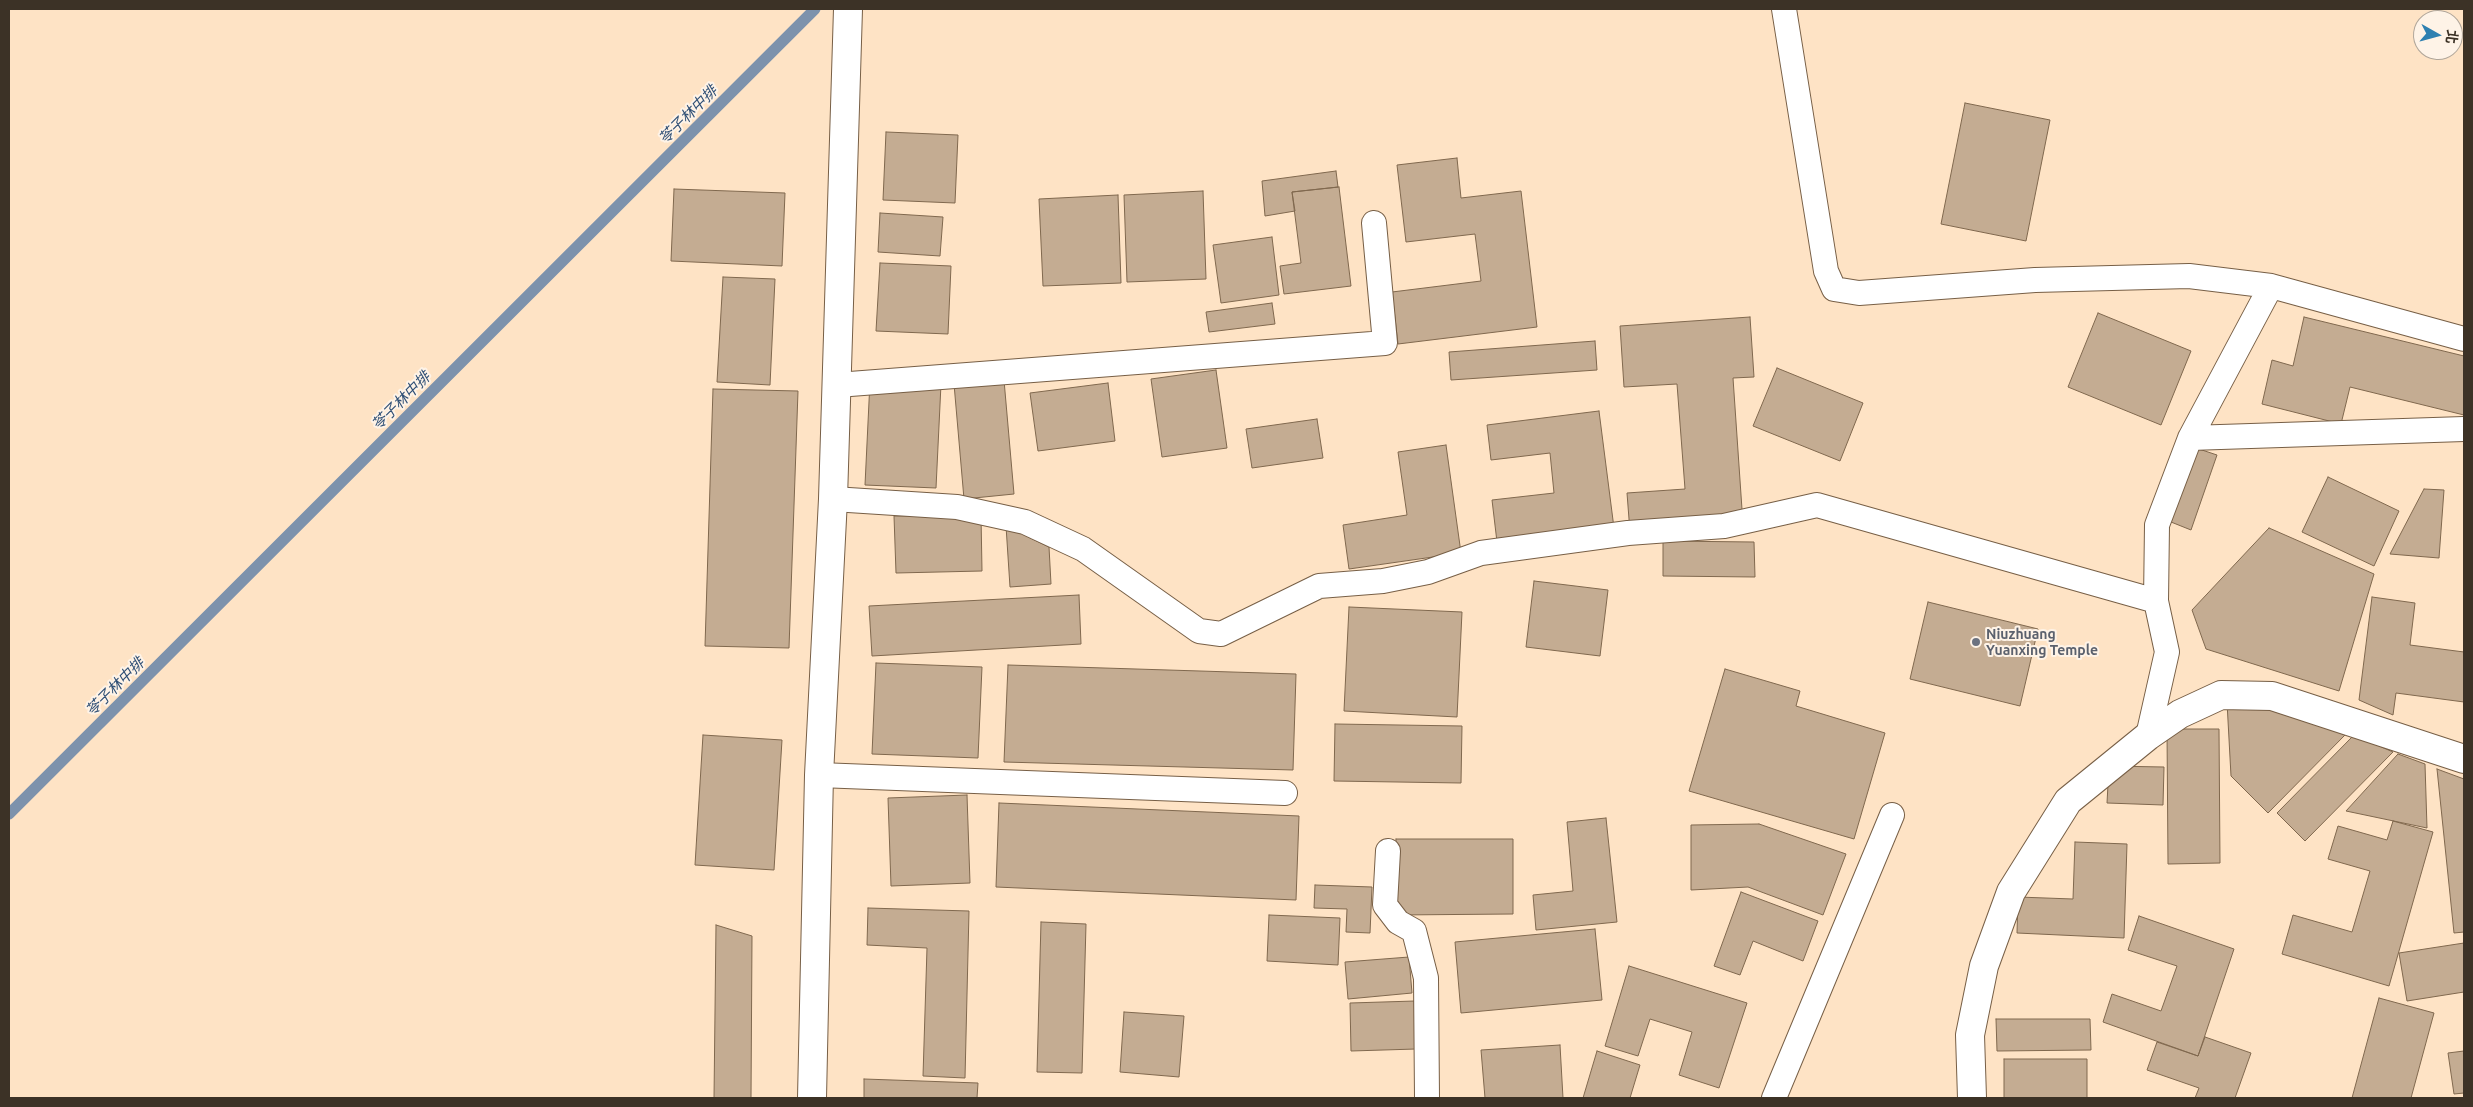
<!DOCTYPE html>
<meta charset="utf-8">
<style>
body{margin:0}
#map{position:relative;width:2473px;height:1107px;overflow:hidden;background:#fee3c5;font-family:Ubuntu,"Noto Sans TC",sans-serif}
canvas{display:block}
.frame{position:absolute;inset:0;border:10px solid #3c3226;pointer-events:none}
.north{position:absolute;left:2413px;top:10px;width:50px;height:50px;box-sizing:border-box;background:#fef3e7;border:1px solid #b0a69a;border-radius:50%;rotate:97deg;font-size:14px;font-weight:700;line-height:20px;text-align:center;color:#3c3226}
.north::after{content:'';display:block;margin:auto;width:18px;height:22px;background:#2e80b1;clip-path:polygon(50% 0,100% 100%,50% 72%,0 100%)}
</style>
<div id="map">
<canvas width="2473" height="1107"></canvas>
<div class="frame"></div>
<div class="north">北</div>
</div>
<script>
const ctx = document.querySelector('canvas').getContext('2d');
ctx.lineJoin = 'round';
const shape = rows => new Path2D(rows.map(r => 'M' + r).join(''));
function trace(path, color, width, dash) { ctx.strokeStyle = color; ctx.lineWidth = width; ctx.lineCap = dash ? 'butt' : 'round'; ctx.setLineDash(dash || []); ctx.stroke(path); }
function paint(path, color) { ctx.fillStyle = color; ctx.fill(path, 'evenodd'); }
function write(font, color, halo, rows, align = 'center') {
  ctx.font = font + ' Ubuntu,"Noto Sans TC",sans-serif'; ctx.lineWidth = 4; ctx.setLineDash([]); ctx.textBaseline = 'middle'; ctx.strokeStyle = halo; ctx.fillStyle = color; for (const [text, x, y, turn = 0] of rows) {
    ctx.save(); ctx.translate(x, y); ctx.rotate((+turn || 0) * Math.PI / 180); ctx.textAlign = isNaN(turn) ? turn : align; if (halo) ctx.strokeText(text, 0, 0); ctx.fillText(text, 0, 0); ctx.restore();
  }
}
const stream = shape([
 [9,814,815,9]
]);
const building = shape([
 [1965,103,2050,120,2026,241,1941,224,1965,103],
 [886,132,958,135,955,203,883,200,886,132],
 [1457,158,1461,198,1521,191,1537,327,1398,344,1392,292,1481,281,1475,234,1406,242,1397,165,1457,158],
 [1336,171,1338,187,1292,192,1295,211,1265,216,1262,181,1336,171],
 [1339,187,1351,286,1284,294,1280,266,1301,263,1292,192,1339,187],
 [674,189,785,193,782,266,671,261,674,189],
 [1203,191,1206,279,1127,282,1124,195,1203,191],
 [1118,195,1121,283,1043,286,1039,199,1118,195],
 [880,213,943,217,940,256,878,252,880,213],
 [1272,237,1279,295,1221,303,1213,245,1272,237],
 [880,263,951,266,948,334,876,331,880,263],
 [723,277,775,279,770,385,717,382,723,277],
 [1272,303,1275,324,1209,332,1206,312,1272,303],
 [2098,313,2191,351,2161,425,2068,387,2098,313],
 [1750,317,1754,377,1733,378,1743,524,1630,532,1627,493,1685,489,1677,384,1624,387,1620,326,1750,317],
 [2304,317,2464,356,2464,415,2350,387,2341,424,2262,404,2272,360,2293,366,2304,317],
 [1595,341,1597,370,1451,380,1449,352,1595,341],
 [1777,368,1863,403,1840,461,1753,426,1777,368],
 [1216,370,1227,448,1162,457,1151,379,1216,370],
 [1004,380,1014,494,964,499,954,384,1004,380],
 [870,381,941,384,936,488,865,485,870,381],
 [1108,383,1115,441,1038,451,1030,393,1108,383],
 [713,389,798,391,789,648,705,646,713,389],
 [1599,411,1614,528,1497,542,1492,500,1554,493,1550,453,1491,460,1487,425,1599,411],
 [1317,419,1323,458,1252,468,1246,429,1317,419],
 [1446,445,1461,553,1349,569,1343,525,1407,515,1398,452,1446,445],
 [2196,448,2217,455,2191,530,2171,522,2196,448],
 [2328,477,2399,511,2374,566,2302,532,2328,477],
 [2424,489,2444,490,2439,558,2390,554,2424,489],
 [981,515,982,571,896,573,894,516,981,515],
 [1006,526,1049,547,1051,584,1010,587,1006,526],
 [2269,528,2374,574,2339,691,2206,649,2192,610,2269,528],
 [1663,541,1754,542,1755,577,1663,576,1663,541],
 [1534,581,1608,590,1600,656,1526,647,1534,581],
 [1079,595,1081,644,872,656,869,606,1079,595],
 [2372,597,2415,603,2410,645,2464,652,2464,702,2396,693,2393,715,2359,700,2372,597],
 [1928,602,2038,629,2020,706,1910,679,1928,602],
 [1349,607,1462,612,1457,717,1344,711,1349,607],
 [876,663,982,667,978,758,872,754,876,663],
 [1008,665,1296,674,1293,770,1004,762,1008,665],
 [1725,669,1800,691,1796,706,1885,733,1854,839,1689,791,1725,669],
 [2227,702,2302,715,2345,735,2268,813,2231,776,2227,702],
 [1335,724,1462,726,1461,783,1334,781,1335,724],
 [2167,729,2219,729,2220,863,2168,864,2167,729],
 [703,735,782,740,774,870,695,865,703,735],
 [2354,735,2393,752,2305,841,2277,813,2354,735],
 [2398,754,2425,764,2427,828,2346,811,2398,754],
 [2109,766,2164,767,2163,805,2107,803,2109,766],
 [2437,769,2464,779,2464,932,2454,933,2437,769],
 [967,795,970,883,891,886,888,798,967,795],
 [999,803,1299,816,1296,900,996,887,999,803],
 [1606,818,1617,922,1536,930,1533,895,1573,891,1567,822,1606,818],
 [2393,821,2433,832,2389,986,2282,954,2293,915,2352,932,2370,871,2328,859,2338,826,2387,840,2393,821],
 [1759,824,1846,854,1823,915,1748,887,1691,890,1691,825,1759,824],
 [1396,839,1513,839,1513,914,1396,915,1396,839],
 [2075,842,2127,844,2124,938,2017,933,2018,897,2073,899,2075,842],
 [1315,885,1372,887,1370,933,1346,932,1347,909,1314,908,1315,885],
 [1741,892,1818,921,1803,961,1753,941,1740,975,1714,966,1741,892],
 [868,908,969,911,965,1078,923,1076,927,948,867,945,868,908],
 [1269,915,1340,918,1338,965,1267,961,1269,915],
 [2139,916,2234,949,2198,1056,2103,1022,2112,994,2161,1011,2177,966,2128,950,2139,916],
 [1041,922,1086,924,1082,1073,1037,1072,1041,922],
 [716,925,752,936,751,1098,714,1098,716,925],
 [1595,929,1602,1000,1461,1013,1455,942,1595,929],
 [2464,943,2464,992,2407,1001,2399,953,2464,943],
 [1409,957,1412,993,1348,999,1345,962,1409,957],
 [1629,966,1747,1003,1719,1088,1679,1075,1692,1032,1650,1019,1638,1056,1605,1046,1629,966],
 [2379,998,2434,1013,2411,1098,2352,1098,2379,998],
 [1415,1001,1416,1049,1351,1051,1350,1003,1415,1001],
 [1124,1012,1184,1016,1179,1077,1120,1072,1124,1012],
 [1996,1019,2090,1019,2091,1050,1997,1051,1996,1019],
 [2205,1037,2251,1053,2235,1098,2195,1098,2199,1088,2147,1070,2157,1042,2198,1056,2205,1037],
 [1560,1045,1563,1098,1485,1098,1481,1050,1560,1045],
 [1597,1051,1640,1065,1630,1098,1583,1098,1597,1051],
 [2464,1051,2464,1093,2454,1094,2448,1053,2464,1051],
 [2004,1059,2087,1059,2087,1098,2004,1098,2004,1059],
 [864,1079,978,1083,977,1098,864,1098,864,1079]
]);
const service = shape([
 [1784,9,1826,271,1834,289,1859,293,2035,280,2189,276,2271,286,2464,339],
 [837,385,1385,343,1374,223],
 [2190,438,2464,429],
 [833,499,957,507,1025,522,1083,549,1199,631,1221,634,1319,586,1383,581,1428,572,1481,553,1628,533,1724,526,1817,505,2156,601],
 [2148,736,2167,652,2156,601,2157,525,2190,438,2271,286],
 [819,775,1285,793],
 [1388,851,1385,905,1398,922,1414,931,1426,978,1427,1098],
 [1774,1098,1892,815]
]);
const tertiary = shape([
 [812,1098,819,775,833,499,848,9],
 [1972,1098,1970,1035,1984,966,2011,892,2068,801,2148,736,2180,714,2221,695,2272,696,2464,759]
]);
const markers = [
 [1976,642,5,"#6b7280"]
];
const worshipNames = [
 ["Niuzhuang",1986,634],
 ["Yuanxing Temple",1986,650]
];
const waterNames = [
 ["苓子林中排",688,115,-45],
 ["苓子林中排",401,401,-45],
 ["苓子林中排",115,687,-45]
];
trace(stream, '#7d92ac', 11);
paint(building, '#c4ac92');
trace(building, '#80684e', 1);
trace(service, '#775f46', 26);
trace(tertiary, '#775f46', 30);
trace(service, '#fff', 24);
trace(tertiary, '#fff', 28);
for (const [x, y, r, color] of markers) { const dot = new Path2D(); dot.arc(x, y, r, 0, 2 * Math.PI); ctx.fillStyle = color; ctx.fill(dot); trace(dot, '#fef3e7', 2); }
write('bold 14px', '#5b616d', '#fef3e7', worshipNames, 'left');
write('italic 15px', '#2f4f75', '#fef3e7', waterNames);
</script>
